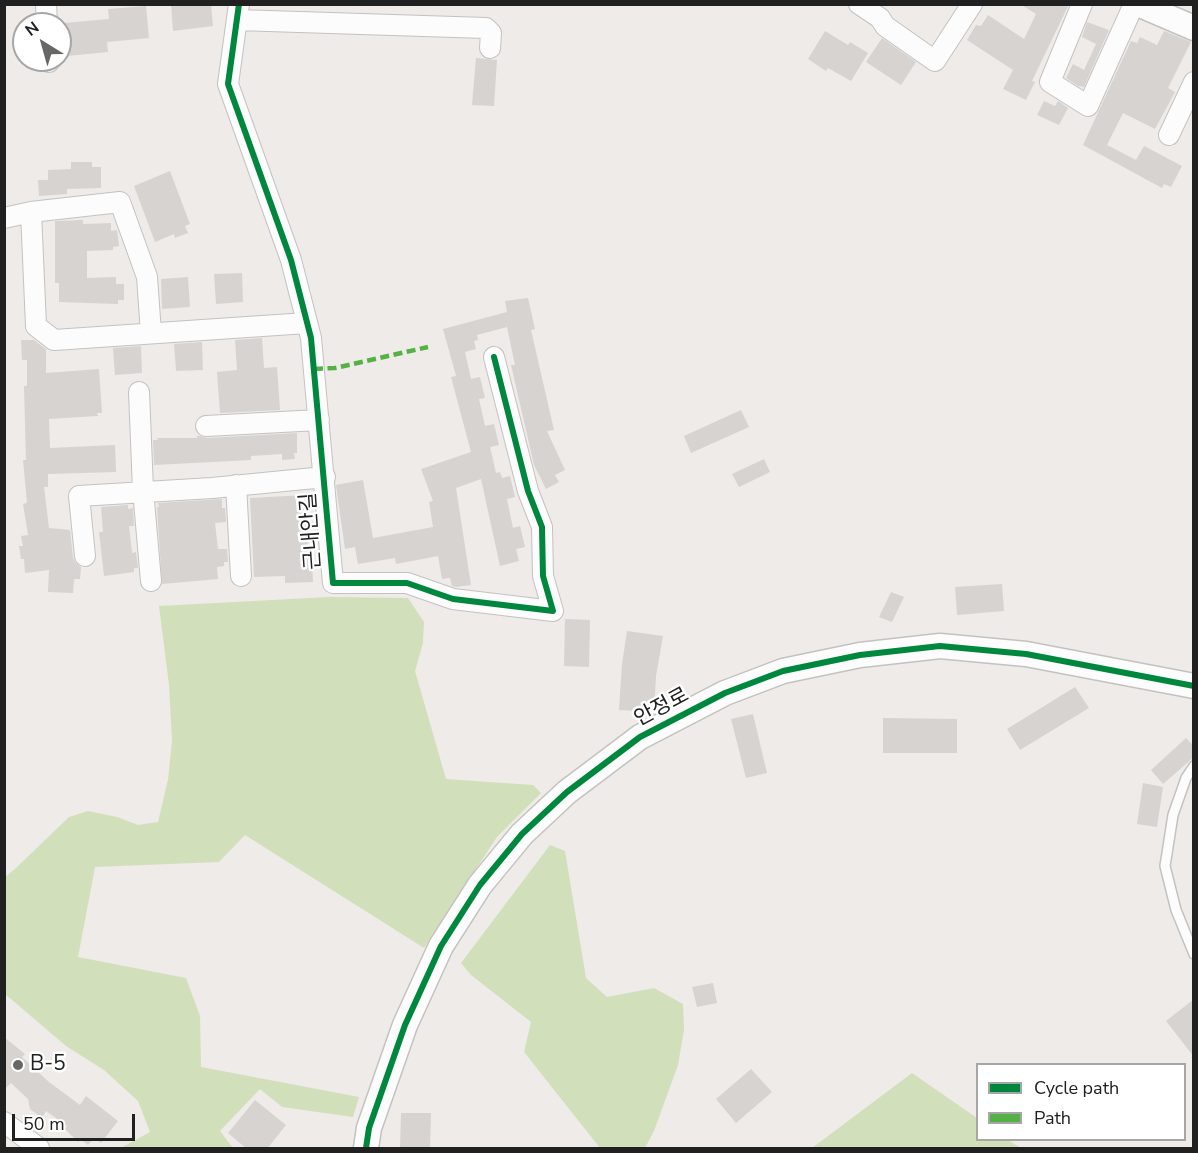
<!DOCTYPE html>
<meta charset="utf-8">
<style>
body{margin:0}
#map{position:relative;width:1198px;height:1153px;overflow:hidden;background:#eeebe9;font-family:"Nunito Sans",sans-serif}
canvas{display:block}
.frame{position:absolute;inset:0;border:6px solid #202020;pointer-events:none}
.legend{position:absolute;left:976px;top:1063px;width:210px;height:78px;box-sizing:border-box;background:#fff;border:2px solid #a6a6a6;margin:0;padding:8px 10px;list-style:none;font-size:18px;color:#202020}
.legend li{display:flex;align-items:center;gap:12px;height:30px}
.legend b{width:30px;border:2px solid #a6a6a6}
.north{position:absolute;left:12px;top:12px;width:60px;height:60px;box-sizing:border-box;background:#fff;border:2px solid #a6a6a6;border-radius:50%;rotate:323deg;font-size:16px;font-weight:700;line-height:24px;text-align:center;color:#202020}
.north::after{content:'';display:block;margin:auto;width:21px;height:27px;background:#686766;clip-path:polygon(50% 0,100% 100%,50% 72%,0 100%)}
.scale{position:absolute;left:12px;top:1114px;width:123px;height:27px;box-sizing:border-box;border:3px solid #202020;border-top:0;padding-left:8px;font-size:18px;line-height:21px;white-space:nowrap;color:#202020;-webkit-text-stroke:4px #fff;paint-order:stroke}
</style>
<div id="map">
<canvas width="1198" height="1153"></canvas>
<div class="frame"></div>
<ul class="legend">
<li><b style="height:8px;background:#00873e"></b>Cycle path</li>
<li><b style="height:8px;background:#55b145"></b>Path</li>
</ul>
<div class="north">N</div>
<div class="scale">50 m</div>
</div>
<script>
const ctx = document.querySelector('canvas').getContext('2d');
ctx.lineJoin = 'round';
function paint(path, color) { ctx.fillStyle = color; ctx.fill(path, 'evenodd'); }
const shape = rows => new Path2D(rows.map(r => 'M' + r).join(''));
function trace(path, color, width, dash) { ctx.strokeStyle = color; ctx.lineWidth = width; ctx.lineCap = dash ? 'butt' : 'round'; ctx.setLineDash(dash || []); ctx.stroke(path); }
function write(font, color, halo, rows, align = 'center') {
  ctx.font = font + ' "Nunito Sans","Noto Sans KR",sans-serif'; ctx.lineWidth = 5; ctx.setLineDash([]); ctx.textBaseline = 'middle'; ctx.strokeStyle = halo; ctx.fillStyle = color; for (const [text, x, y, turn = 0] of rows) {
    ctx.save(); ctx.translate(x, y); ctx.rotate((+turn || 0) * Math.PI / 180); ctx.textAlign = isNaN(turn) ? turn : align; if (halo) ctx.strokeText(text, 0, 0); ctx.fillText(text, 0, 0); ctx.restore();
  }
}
const forest = shape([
 [329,597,408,598,424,622,423,643,415,671,446,779,533,785,541,793,497,837,424,948,245,835,219,862,95,867,78,957,186,978,200,1016,201,1067,359,1097,353,1117,282,1107,260,1089,220,1131,233,1148,121,1148,150,1132,138,1101,104,1070,66,1046,5,994,5,877,16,868,69,817,88,811,117,817,138,825,158,822,168,780,172,741,169,685,159,606],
 [550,845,565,851,586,978,607,997,654,988,683,1004,684,1030,678,1065,654,1131,645,1148,600,1148,524,1052,531,1022,471,975,461,963],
 [912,1073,977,1118,978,1140,1008,1140,1021,1148,812,1148]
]);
const building = shape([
 [171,4,211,4,213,26,173,31],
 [1020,4,1069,4,1032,81,1035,82,1026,100,1003,89,1013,70,967,40,976,25,981,26,988,15,1024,39,1036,14],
 [146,6,149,38,107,42,108,52,67,56,64,23,109,19,108,9],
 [1087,22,1109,30,1084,87,1078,86,1066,78,1073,64,1084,70,1096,44,1082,37],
 [825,31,848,45,850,42,868,53,851,81,828,68,826,71,808,59],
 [1164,31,1191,42,1168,88,1175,92,1155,129,1123,113,1107,145,1136,160,1144,146,1182,166,1171,187,1164,184,1162,188,1083,145,1131,41,1137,43,1140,37,1157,45],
 [882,38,916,62,901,85,866,62],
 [476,58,497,60,494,106,472,105],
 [1044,101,1055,106,1058,101,1068,108,1059,125,1037,115],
 [71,162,92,162,92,167,101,167,101,188,67,189,67,194,39,196,38,180,48,180,48,170,71,169],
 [170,171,190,224,185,226,188,233,175,238,174,234,155,242,134,186],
 [83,220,83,224,111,223,111,231,117,230,119,246,113,247,113,250,87,251,87,278,116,277,116,284,124,284,124,300,118,300,118,304,59,302,59,283,55,283,55,221],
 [242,273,243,302,216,304,214,274],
 [188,277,190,307,162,309,161,279],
 [528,298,535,329,531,330,554,430,547,431,565,470,555,475,559,482,546,489,534,465,511,365,515,365,507,327,477,335,478,340,474,341,476,349,465,352,471,379,480,377,485,398,479,399,485,426,494,424,499,445,490,447,496,473,500,472,502,478,510,476,515,497,507,499,513,528,520,526,525,547,516,549,519,561,500,566,481,479,456,488,471,585,456,587,452,586,450,578,442,579,438,556,396,564,395,558,358,564,355,547,345,549,336,485,363,480,373,538,433,527,429,502,433,501,421,469,471,452,451,377,456,376,443,329,507,312,505,301],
 [262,338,264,368,277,367,280,410,220,413,217,372,237,370,235,340],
 [21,340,34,340,46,349,46,373,99,369,102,413,97,413,98,416,49,419,50,448,115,445,116,472,48,474,48,487,44,487,49,528,70,530,73,558,76,563,81,567,80,579,74,579,73,593,48,592,49,570,25,573,24,559,21,559,19,546,23,546,21,536,28,535,23,504,27,503,23,460,26,460,24,386,27,386,27,360,22,360],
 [202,342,203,370,176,371,174,344],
 [141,346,142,373,115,375,113,348],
 [741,410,749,427,691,453,684,436],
 [297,433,297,453,294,453,295,459,282,460,282,454,251,456,251,460,154,465,153,440,158,440,157,438,197,438,197,436,200,436,207,438],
 [764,459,770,472,739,487,732,474],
 [306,495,308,545,311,545,313,582,285,583,285,576,254,577,250,498],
 [222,499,222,508,225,508,226,522,215,523,218,549,227,549,228,562,224,562,224,566,217,567,218,579,162,584,157,507,159,507,158,503],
 [128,505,128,509,133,508,134,526,129,526,132,553,136,552,138,568,134,568,134,572,104,576,99,532,103,532,101,507],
 [1002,584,1004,611,957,615,955,587],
 [891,592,904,597,892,622,879,617],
 [565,619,590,620,589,667,564,666],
 [627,631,663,636,656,676,654,712,619,710,622,664],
 [1075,687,1089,708,1020,750,1007,729],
 [753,714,767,773,746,778,731,719],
 [883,718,957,719,957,753,883,753],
 [1186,738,1194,746,1194,757,1163,784,1151,770],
 [1143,783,1163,787,1157,827,1137,824],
 [713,983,717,1003,697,1007,692,987],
 [1194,999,1194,1057,1166,1021],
 [4,1037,25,1054,22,1057,49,1082,80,1105,86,1096,118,1121,101,1143,94,1138,88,1145,80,1139,78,1142,65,1129,67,1126,46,1111,42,1118,30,1109,28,1099,11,1083,4,1090],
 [751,1069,772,1092,736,1123,716,1099],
 [255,1100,286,1125,267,1149,247,1149,228,1133],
 [401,1113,431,1113,430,1149,400,1149]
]);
const service = shape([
 [1194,766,1186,778,1173,815,1165,866,1176,910,1194,954]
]);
const minor = shape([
 [46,4,47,24],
 [239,4,228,84,291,260,311,338,333,583,407,583,453,599,553,611,543,576,542,527,528,491,494,357],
 [859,4,880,18,885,26,935,61,972,4],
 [1082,4,1050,82,1088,106,1134,4],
 [237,20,486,28,491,33,490,48],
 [49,60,49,62],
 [1169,135,1194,82],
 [31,212,36,326,54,340,307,323],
 [4,218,31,212,120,202,147,277,151,333],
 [139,392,143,490,151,581],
 [206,426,319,420],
 [236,485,241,576],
 [85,556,79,496,212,488,325,477],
 [4,1122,39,1148]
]);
const tertiary = shape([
 [1138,4,1194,28],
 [366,1148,369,1128,405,1025,441,946,480,885,522,834,567,792,640,737,725,693,783,671,860,655,940,646,1026,654,1194,686]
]);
const quiet = shape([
 [314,369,335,368,428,347]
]);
const cycleway = shape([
 [239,4,228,84,291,260,311,338,333,583,407,583,453,599,553,611,543,576,542,527,528,491,494,357],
 [366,1148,369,1128,405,1025,441,946,480,885,522,834,567,792,640,737,725,693,783,671,860,655,940,646,1026,654,1194,686]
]);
const markers = [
 [18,1065,6,"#686766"]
];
const streetNames = [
 ["근내안길",312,531,-94],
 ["안정로",662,708,-28]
];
const poiNames = [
 ["B-5",30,1065]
];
paint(forest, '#d2dfbb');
paint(building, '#d7d3d1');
trace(service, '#c4c2c1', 12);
trace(minor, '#c4c2c1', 22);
trace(tertiary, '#c4c2c1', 27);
trace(service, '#fcfcfc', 9);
trace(minor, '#fcfcfc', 20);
trace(tertiary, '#fcfcfc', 24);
trace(quiet, '#55b145', 4.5, [9, 4.5]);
trace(cycleway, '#00873e', 6);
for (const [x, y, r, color] of markers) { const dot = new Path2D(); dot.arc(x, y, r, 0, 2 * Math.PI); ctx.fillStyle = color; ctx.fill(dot); trace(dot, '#fff', 2); }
write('21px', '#202020', '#fff', streetNames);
write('21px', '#202020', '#fff', poiNames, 'left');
</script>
